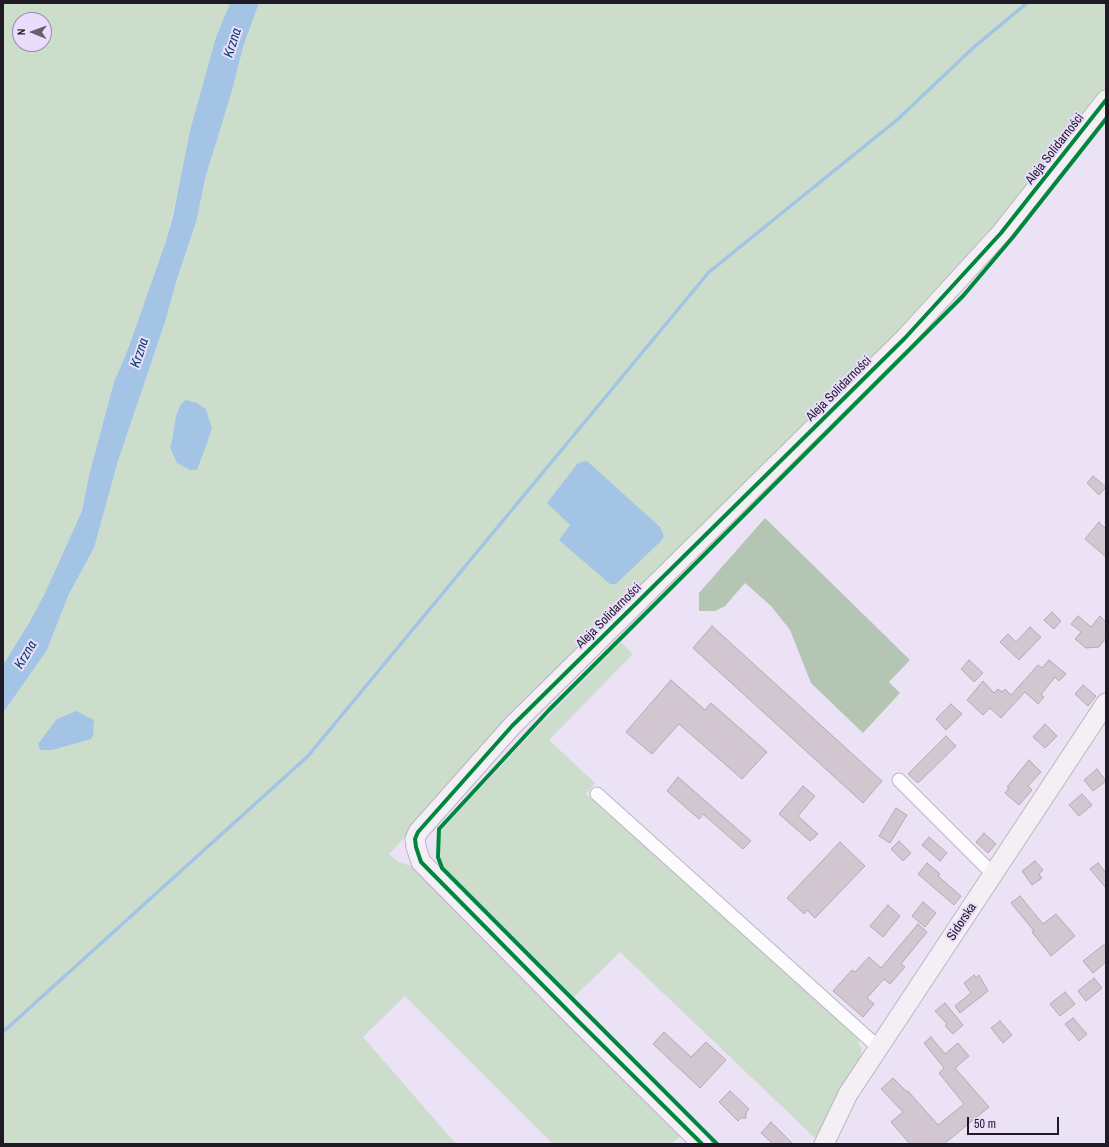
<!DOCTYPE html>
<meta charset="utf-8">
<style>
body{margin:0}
#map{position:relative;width:1109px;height:1147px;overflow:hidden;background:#ebe3f5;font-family:"Archivo Narrow",sans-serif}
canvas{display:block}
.frame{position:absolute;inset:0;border:4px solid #1f1a25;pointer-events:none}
.north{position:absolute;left:12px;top:12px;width:40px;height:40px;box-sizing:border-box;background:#eadcfc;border:1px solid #998ea6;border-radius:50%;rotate:271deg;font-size:11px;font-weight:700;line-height:16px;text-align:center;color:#1f1a25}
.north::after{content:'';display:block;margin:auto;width:14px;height:18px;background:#66606e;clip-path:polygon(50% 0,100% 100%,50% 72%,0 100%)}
.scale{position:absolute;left:967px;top:1117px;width:92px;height:18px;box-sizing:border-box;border:2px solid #1f1a25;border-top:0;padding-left:5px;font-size:12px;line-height:14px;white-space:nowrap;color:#1f1a25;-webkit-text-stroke:3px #eadcfc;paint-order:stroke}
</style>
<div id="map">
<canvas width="1109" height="1147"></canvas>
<div class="frame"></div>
<div class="north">N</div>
<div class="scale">50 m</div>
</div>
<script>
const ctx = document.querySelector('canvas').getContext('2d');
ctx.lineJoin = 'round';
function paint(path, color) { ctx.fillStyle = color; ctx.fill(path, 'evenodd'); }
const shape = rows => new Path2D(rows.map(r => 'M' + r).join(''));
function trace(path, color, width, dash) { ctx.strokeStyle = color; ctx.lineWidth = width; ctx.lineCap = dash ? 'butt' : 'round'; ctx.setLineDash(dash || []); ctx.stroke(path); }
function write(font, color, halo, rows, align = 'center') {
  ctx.font = font + ' "Archivo Narrow",sans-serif'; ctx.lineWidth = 4; ctx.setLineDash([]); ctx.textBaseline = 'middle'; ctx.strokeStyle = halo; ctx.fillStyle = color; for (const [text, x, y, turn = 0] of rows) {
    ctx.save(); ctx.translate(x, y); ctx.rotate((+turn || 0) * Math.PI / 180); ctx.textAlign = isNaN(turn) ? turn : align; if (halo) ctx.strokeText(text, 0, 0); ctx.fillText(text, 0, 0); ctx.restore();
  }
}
const green = shape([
 [3,3,230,3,216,37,166,241,128,349,114,382,89,475,82,511,44,595,29,623,3,665],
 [20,20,44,20,44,44,20,44],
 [259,3,1106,3,1106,89,943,290,480,757,389,854,398,862,415,867,681,1135,671,1144,553,1144,405,996,363,1037,456,1144,3,1144,3,713,47,650,68,596,94,548,118,461,165,322,177,279,197,219,205,179,231,94,244,44],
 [621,642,633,654,549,740,595,783,586,794,821,1001,860,1039,858,1042,862,1049,860,1058,815,1138,620,952,574,997,443,866,441,861,440,837,442,829,542,722]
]);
const forest = shape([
 [765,518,910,660,889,682,900,693,863,733,811,683,790,630,771,606,745,583,725,606,715,611,699,611,699,593]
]);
const water = shape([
 [230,3,259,3,244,44,231,94,205,179,197,219,177,279,165,322,118,461,94,548,68,596,47,650,3,713,3,665,29,623,44,595,82,511,89,475,114,382,128,349,166,241,173,216,190,131,216,37],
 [186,400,197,403,206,409,212,429,197,470,190,470,177,463,170,447,172,441,176,416,181,404],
 [587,461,660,527,664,536,661,541,616,584,610,584,559,540,570,525,547,503,578,463],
 [76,711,94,720,93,730,94,733,91,739,52,750,40,750,38,744,53,724,57,719]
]);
const stream = shape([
 [3,1032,308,756,709,272,898,119,974,47,1027,3]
]);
const building = shape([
 [1093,476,1106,487,1099,495,1087,483,1093,476],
 [1099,522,1106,529,1106,557,1085,539,1099,522],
 [1052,612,1061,621,1054,629,1044,620,1052,612],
 [1078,616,1091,627,1100,616,1106,622,1106,638,1099,647,1086,648,1075,639,1081,632,1071,624,1078,616],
 [712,626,882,781,863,803,693,648,712,626],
 [1030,627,1041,637,1019,660,1000,642,1008,634,1016,642,1030,627],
 [969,660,983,673,974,682,961,669,969,660],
 [1049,660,1066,674,1059,681,1055,677,1043,692,1041,695,1044,697,1038,704,1025,692,1001,718,990,708,983,715,967,700,983,681,994,693,998,689,1002,692,1005,689,1011,695,1038,665,1042,668,1049,660],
 [671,680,705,710,711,703,767,752,742,779,679,724,652,754,626,732,671,680],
 [1083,685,1096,696,1088,706,1075,694,1083,685],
 [951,704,962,714,946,730,936,719,951,704],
 [1045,724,1057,736,1045,748,1033,737,1045,724],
 [946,736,956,746,918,783,908,774,946,736],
 [1029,760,1041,772,1028,786,1032,790,1019,805,1005,793,1009,788,1007,787,1029,760],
 [1097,769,1106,781,1093,791,1084,780,1097,769],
 [678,777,751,841,743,849,703,814,699,819,667,791,678,777],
 [803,786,815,796,798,816,818,834,810,841,779,814,803,786],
 [1082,794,1092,805,1079,816,1069,805,1082,794],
 [896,808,907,815,890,843,879,836,896,808],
 [984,833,996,844,988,853,976,842,984,833],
 [929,837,947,853,940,861,922,845,929,837],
 [899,841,911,853,903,861,891,849,899,841],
 [840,842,865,866,815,918,807,910,804,914,787,898,840,842],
 [1035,861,1043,870,1039,874,1042,878,1032,885,1022,871,1035,861],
 [927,863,940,874,938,876,961,896,954,905,918,874,927,863],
 [1098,863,1106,873,1106,888,1090,869,1098,863],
 [1020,896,1043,924,1056,914,1075,936,1051,956,1032,932,1034,931,1011,903,1020,896],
 [923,902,936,913,925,927,912,916,923,902],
 [888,905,900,916,883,937,870,926,888,905],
 [918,924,927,932,901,964,905,967,890,984,884,979,867,998,874,1004,863,1017,833,991,852,970,855,972,869,957,881,968,918,924],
 [1106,943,1106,962,1093,973,1083,961,1106,943],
 [974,975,976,978,979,975,988,991,960,1013,955,1006,971,993,964,983,974,975],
 [1094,978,1102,988,1086,1001,1078,991,1094,978],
 [1065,992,1075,1004,1060,1016,1050,1004,1065,992],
 [945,1003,963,1025,953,1034,945,1026,947,1024,935,1011,945,1003],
 [1073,1018,1087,1034,1079,1041,1065,1024,1073,1018],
 [1000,1021,1012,1035,1003,1043,991,1028,1000,1021],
 [664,1032,691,1057,706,1042,726,1060,700,1088,653,1044,664,1032],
 [931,1037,945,1054,958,1043,969,1056,955,1068,989,1107,944,1144,910,1144,891,1122,903,1112,881,1089,893,1078,907,1092,908,1091,938,1125,964,1104,939,1073,944,1068,924,1043,931,1037],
 [730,1091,749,1109,746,1113,746,1118,741,1118,738,1121,719,1102,730,1091],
 [771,1122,793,1144,773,1144,761,1133,771,1122]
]);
const street = shape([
 [899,780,994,875],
 [597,794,878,1047]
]);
const secondary = shape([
 [702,1144,578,1021,421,862,416,847,415,839,418,832,512,726,905,338,1001,233,1106,100],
 [824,1144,848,1094,1106,703]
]);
const cycleway = shape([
 [702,1144,578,1021,421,862,416,847,415,839,418,832,512,726,905,338,1001,233,1106,100],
 [717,1144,442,868,438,857,439,829,549,710,963,296,1013,237,1106,119]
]);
const streetNames = [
 ["Aleja Solidarności",1055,149,-52],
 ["Aleja Solidarności",839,389,-45],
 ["Aleja Solidarności",609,616,-45],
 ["Sidorska",962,922,-56]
];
const waterNames = [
 ["Krzna",233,43,-72],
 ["Krzna",140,353,-71],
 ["Krzna",26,655,-59]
];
paint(green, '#ccddcb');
paint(forest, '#b4c5b4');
paint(water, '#a4c4e5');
trace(stream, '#a4c4e5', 3.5);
paint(building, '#d2c7d1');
trace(building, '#b3a9b3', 1);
trace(street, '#bbb5c2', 15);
trace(secondary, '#bbb5c2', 21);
trace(street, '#fcfbfe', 13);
trace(secondary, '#f3eff4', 19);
trace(cycleway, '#00873e', 4);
write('13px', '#1f1a25', '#eadcfc', streetNames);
write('italic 14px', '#064469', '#eadcfc', waterNames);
</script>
